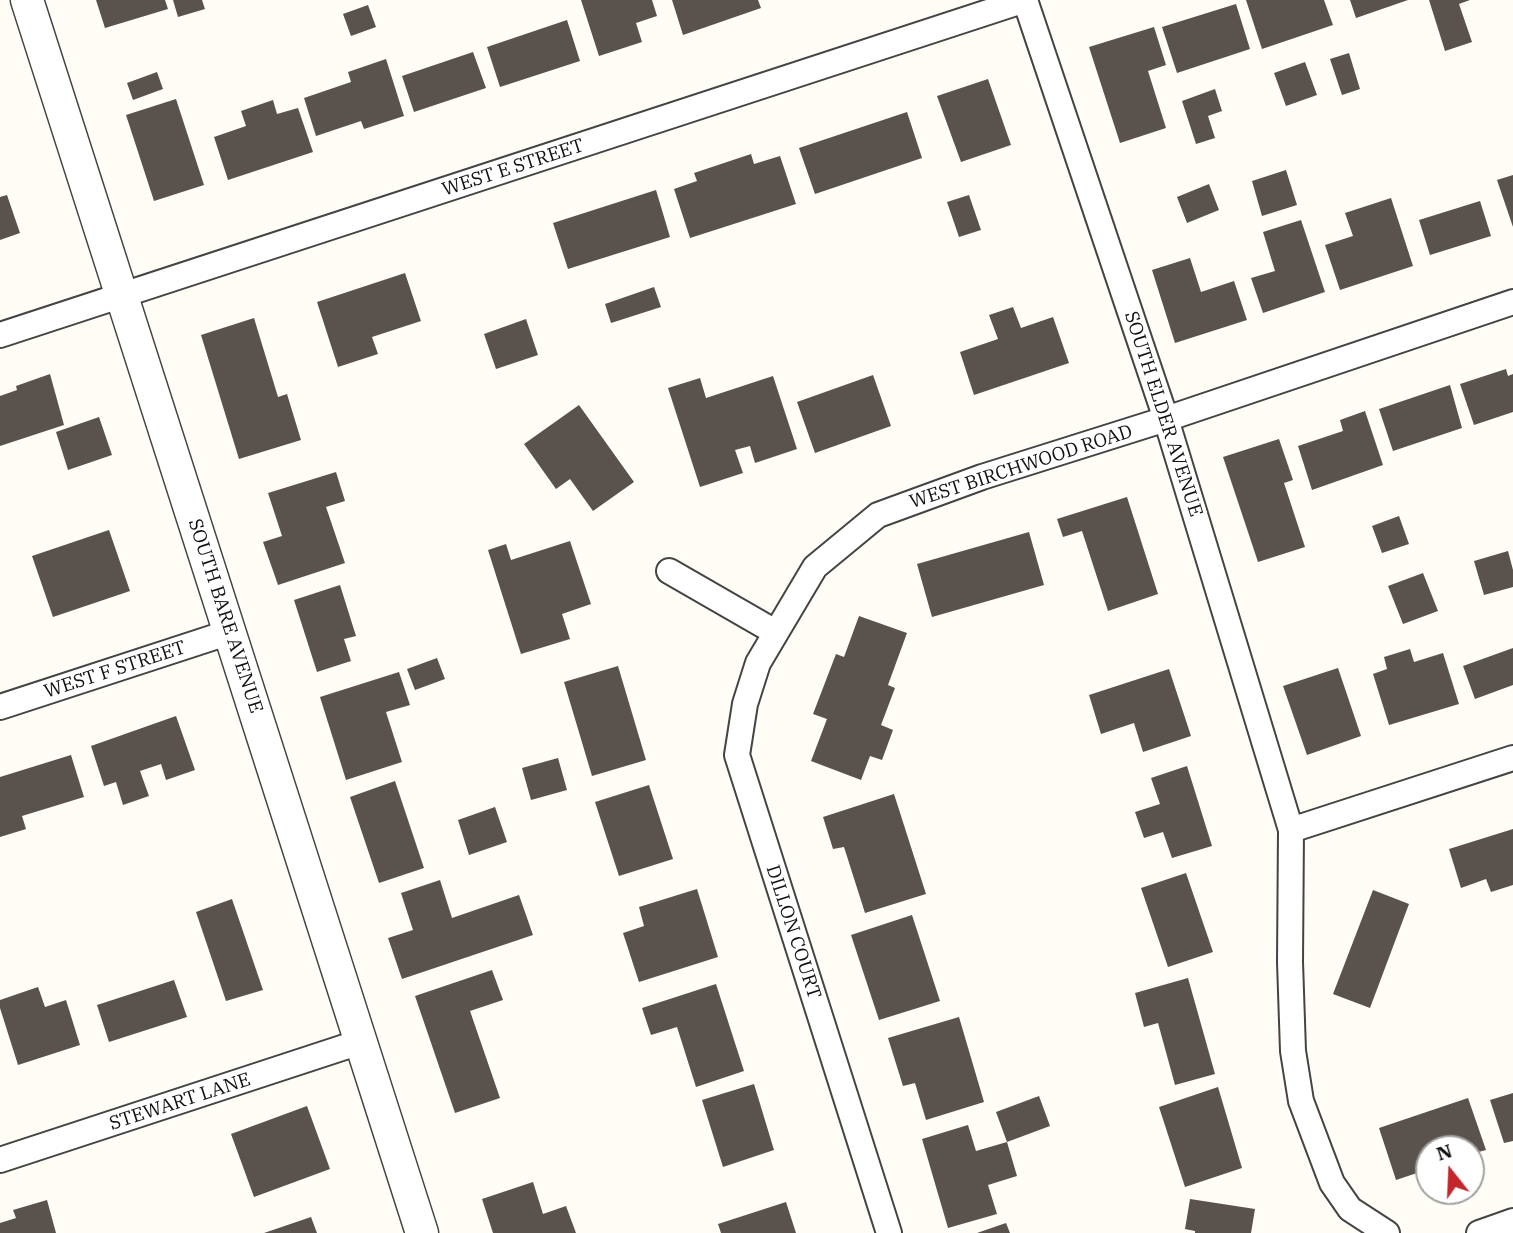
<!DOCTYPE html>
<style>
body{margin:0}
#map{position:relative;width:1513px;height:1233px;overflow:hidden;background:#fffdf5;font-family:"IBM Plex Serif",serif}
canvas{display:block}
.north{position:absolute;left:1415px;top:1135px;width:70px;height:70px;box-sizing:border-box;background:#fff;border:2px solid #a0a0a0;border-radius:50%;rotate:342deg;font-size:19px;font-weight:700;line-height:28px;text-align:center;color:#111}
.north::after{content:'';display:block;margin:auto;width:24px;height:32px;background:#c4262e;clip-path:polygon(50% 0,100% 100%,50% 72%,0 100%)}
</style>
<div id="map">
<canvas width="1513" height="1233"></canvas>
<div class="north">N</div>
</div>
<script>
const ctx = document.querySelector('canvas').getContext('2d');
ctx.lineJoin = 'round';
function paint(path, color) { ctx.fillStyle = color; ctx.fill(path, 'evenodd'); }
const shape = rows => new Path2D(rows.map(r => 'M' + r).join(''));
function trace(path, color, width, dash) { ctx.strokeStyle = color; ctx.lineWidth = width; ctx.lineCap = dash ? 'butt' : 'round'; ctx.setLineDash(dash || []); ctx.stroke(path); }
function write(font, color, halo, rows, align = 'center') {
  ctx.font = font + ' "IBM Plex Serif",serif'; ctx.lineWidth = 7; ctx.setLineDash([]); ctx.textBaseline = 'middle'; ctx.strokeStyle = halo; ctx.fillStyle = color; for (const [text, x, y, turn = 0] of rows) {
    ctx.save(); ctx.translate(x, y); ctx.rotate((+turn || 0) * Math.PI / 180); ctx.textAlign = isNaN(turn) ? turn : align; if (halo) ctx.strokeText(text, 0, 0); ctx.fillText(text, 0, 0); ctx.restore();
  }
}
const building = shape([
 [96,0,165,0,168,9,105,28],
 [173,0,202,0,205,9,178,17],
 [581,0,652,0,657,16,636,23,642,42,599,56],
 [672,0,758,0,761,8,683,35],
 [1246,0,1324,0,1333,25,1262,49],
 [1350,0,1408,0,1356,18],
 [1429,0,1470,0,1459,4,1472,42,1445,51],
 [1236,4,1250,49,1177,73,1162,27],
 [368,5,376,27,351,36,343,14],
 [567,20,580,61,500,87,487,47],
 [1154,27,1166,65,1148,71,1166,128,1120,143,1089,47],
 [473,52,486,88,414,112,402,76],
 [1349,53,1360,89,1342,95,1330,59],
 [386,59,404,116,364,129,361,121,316,136,304,98,351,82,348,72],
 [1305,62,1317,95,1286,106,1274,73],
 [157,72,163,89,133,100,127,83],
 [988,79,1011,145,961,162,937,96],
 [1215,89,1222,111,1208,116,1215,138,1196,144,1182,101],
 [176,99,204,185,154,201,126,115],
 [273,100,277,114,298,108,313,152,228,180,214,137,246,126,241,111],
 [907,112,922,158,815,194,799,148],
 [751,154,754,164,780,156,796,204,690,238,674,189,697,181,694,173],
 [1286,170,1297,205,1262,216,1252,181],
 [1513,175,1513,227,1497,180],
 [1209,184,1219,210,1187,223,1177,197],
 [656,190,670,237,568,269,553,223],
 [7,195,20,233,0,240,0,197],
 [969,195,981,230,959,237,947,202],
 [1391,198,1413,266,1340,290,1325,245,1353,236,1345,213],
 [1480,201,1491,236,1430,255,1419,220],
 [1301,220,1325,292,1263,313,1251,278,1275,271,1263,232],
 [1190,258,1201,292,1234,281,1247,320,1175,343,1152,270],
 [405,273,421,321,372,337,378,354,338,367,317,302],
 [654,287,661,307,611,323,605,304],
 [1013,307,1021,328,1053,317,1069,363,974,395,960,352,998,339,989,315],
 [254,318,278,397,287,394,301,440,239,459,201,335],
 [526,319,538,355,496,369,484,334],
 [1506,369,1508,376,1513,374,1513,412,1474,425,1460,384],
 [50,374,64,425,0,446,0,396,17,390,16,386],
 [873,375,891,426,815,453,797,402],
 [773,376,797,449,755,463,750,446,735,450,743,473,700,487,668,388,700,378,706,398],
 [1450,385,1462,428,1393,451,1379,409],
 [579,405,634,482,593,511,570,479,556,489,524,444],
 [1365,411,1383,465,1312,490,1298,446,1343,431,1340,420],
 [99,417,112,455,68,470,56,432],
 [1279,439,1293,480,1284,483,1305,547,1258,562,1223,457],
 [336,472,345,501,326,507,345,563,278,585,263,542,282,536,268,493],
 [1127,497,1158,594,1108,611,1082,531,1063,537,1057,519],
 [1399,516,1409,544,1382,553,1372,526],
 [109,530,130,591,53,617,32,556],
 [1029,532,1044,585,932,617,917,564],
 [570,541,591,604,562,614,570,639,521,654,488,550,506,544,511,560],
 [1508,551,1513,570,1513,587,1484,595,1474,561],
 [1423,573,1438,611,1403,624,1388,586],
 [340,585,356,636,344,639,351,661,317,672,294,600],
 [859,616,907,633,888,685,895,688,881,725,893,730,882,760,870,756,861,780,811,761,827,719,813,714,836,654,844,657],
 [1513,648,1513,685,1475,699,1463,666],
 [1410,649,1414,662,1443,653,1459,704,1389,725,1373,674,1387,669,1384,657],
 [437,658,445,679,415,690,407,669],
 [618,666,646,760,592,776,564,682],
 [1338,668,1361,736,1307,755,1283,686],
 [1169,669,1191,736,1143,752,1134,723,1101,734,1089,695],
 [399,672,410,705,386,712,402,762,346,780,320,697],
 [176,716,195,770,166,780,161,764,140,771,149,796,123,805,116,782,104,786,91,746],
 [71,755,84,797,22,816,26,829,0,837,0,777],
 [558,758,567,790,531,800,522,768],
 [1187,766,1212,846,1172,858,1163,832,1144,838,1135,812,1160,804,1151,778],
 [395,781,424,868,379,883,350,797],
 [649,785,673,859,619,876,595,802],
 [894,794,926,894,865,913,844,847,833,849,823,817],
 [495,807,507,842,469,855,458,820],
 [1513,829,1513,885,1491,892,1486,879,1461,888,1449,849],
 [1186,873,1213,952,1168,967,1141,888],
 [440,880,452,918,519,895,533,935,402,979,388,938,413,930,401,893],
 [697,889,718,957,639,982,623,933,644,926,639,907],
 [1373,890,1409,904,1370,1008,1333,994],
 [232,899,263,990,226,1001,196,912],
 [912,915,940,1001,879,1020,851,935],
 [492,970,503,1000,470,1011,500,1098,455,1113,415,996],
 [1188,978,1215,1074,1175,1085,1158,1023,1144,1027,1135,993],
 [174,980,187,1017,109,1042,97,1005],
 [716,984,744,1071,696,1087,677,1027,651,1035,642,1008],
 [38,987,45,1007,66,1000,80,1045,18,1065,0,1008,0,1000],
 [959,1017,984,1102,926,1120,915,1083,903,1086,888,1038],
 [754,1084,774,1150,723,1167,702,1100],
 [1218,1087,1242,1168,1185,1187,1159,1107],
 [1513,1093,1513,1141,1504,1143,1490,1100],
 [1039,1096,1050,1126,1007,1142,996,1112],
 [1468,1098,1486,1150,1471,1154,1471,1149,1429,1149,1429,1169,1396,1180,1379,1128],
 [307,1106,330,1169,254,1197,231,1134],
 [968,1125,976,1151,1007,1142,1017,1176,988,1185,997,1214,948,1228,922,1139],
 [533,1182,543,1214,566,1206,576,1233,493,1233,482,1199],
 [1190,1199,1255,1209,1251,1233,1195,1233,1195,1231,1185,1229],
 [47,1200,56,1233,0,1233,0,1223,16,1218,13,1210],
 [786,1202,796,1233,721,1233,718,1224],
 [311,1217,317,1233,264,1233],
 [1006,1223,1010,1233,977,1233]
]);
const minor = shape([
 [1025,0,1166,419,1291,830,1290,962,1293,1051,1301,1101,1332,1183,1350,1209,1387,1233],
 [0,335,1025,0],
 [669,571,775,632],
 [0,707,230,632],
 [1291,830,1513,758],
 [0,1160,360,1042],
 [889,1233,737,755,745,704,758,663,815,567,878,515,982,477,1166,419,1513,302],
 [1479,1233,1513,1221]
]);
const tertiary = shape([
 [27,0,422,1233]
]);
const streetNames = [
 ["WEST E STREET",513,168,-18],
 ["SOUTH ELDER AVENUE",1163,414,72],
 ["WEST BIRCHWOOD ROAD",1021,467,-18],
 ["SOUTH BARE AVENUE",225,616,72],
 ["WEST F STREET",115,670,-18],
 ["DILLON COURT",793,932,72],
 ["STEWART LANE",180,1102,-18]
];
paint(building, '#5a524d');
trace(minor, '#444', 28);
trace(tertiary, '#444', 35);
trace(minor, '#fff', 24);
trace(tertiary, '#fff', 32);
write('19px', '#111', '#fff', streetNames);
</script>
